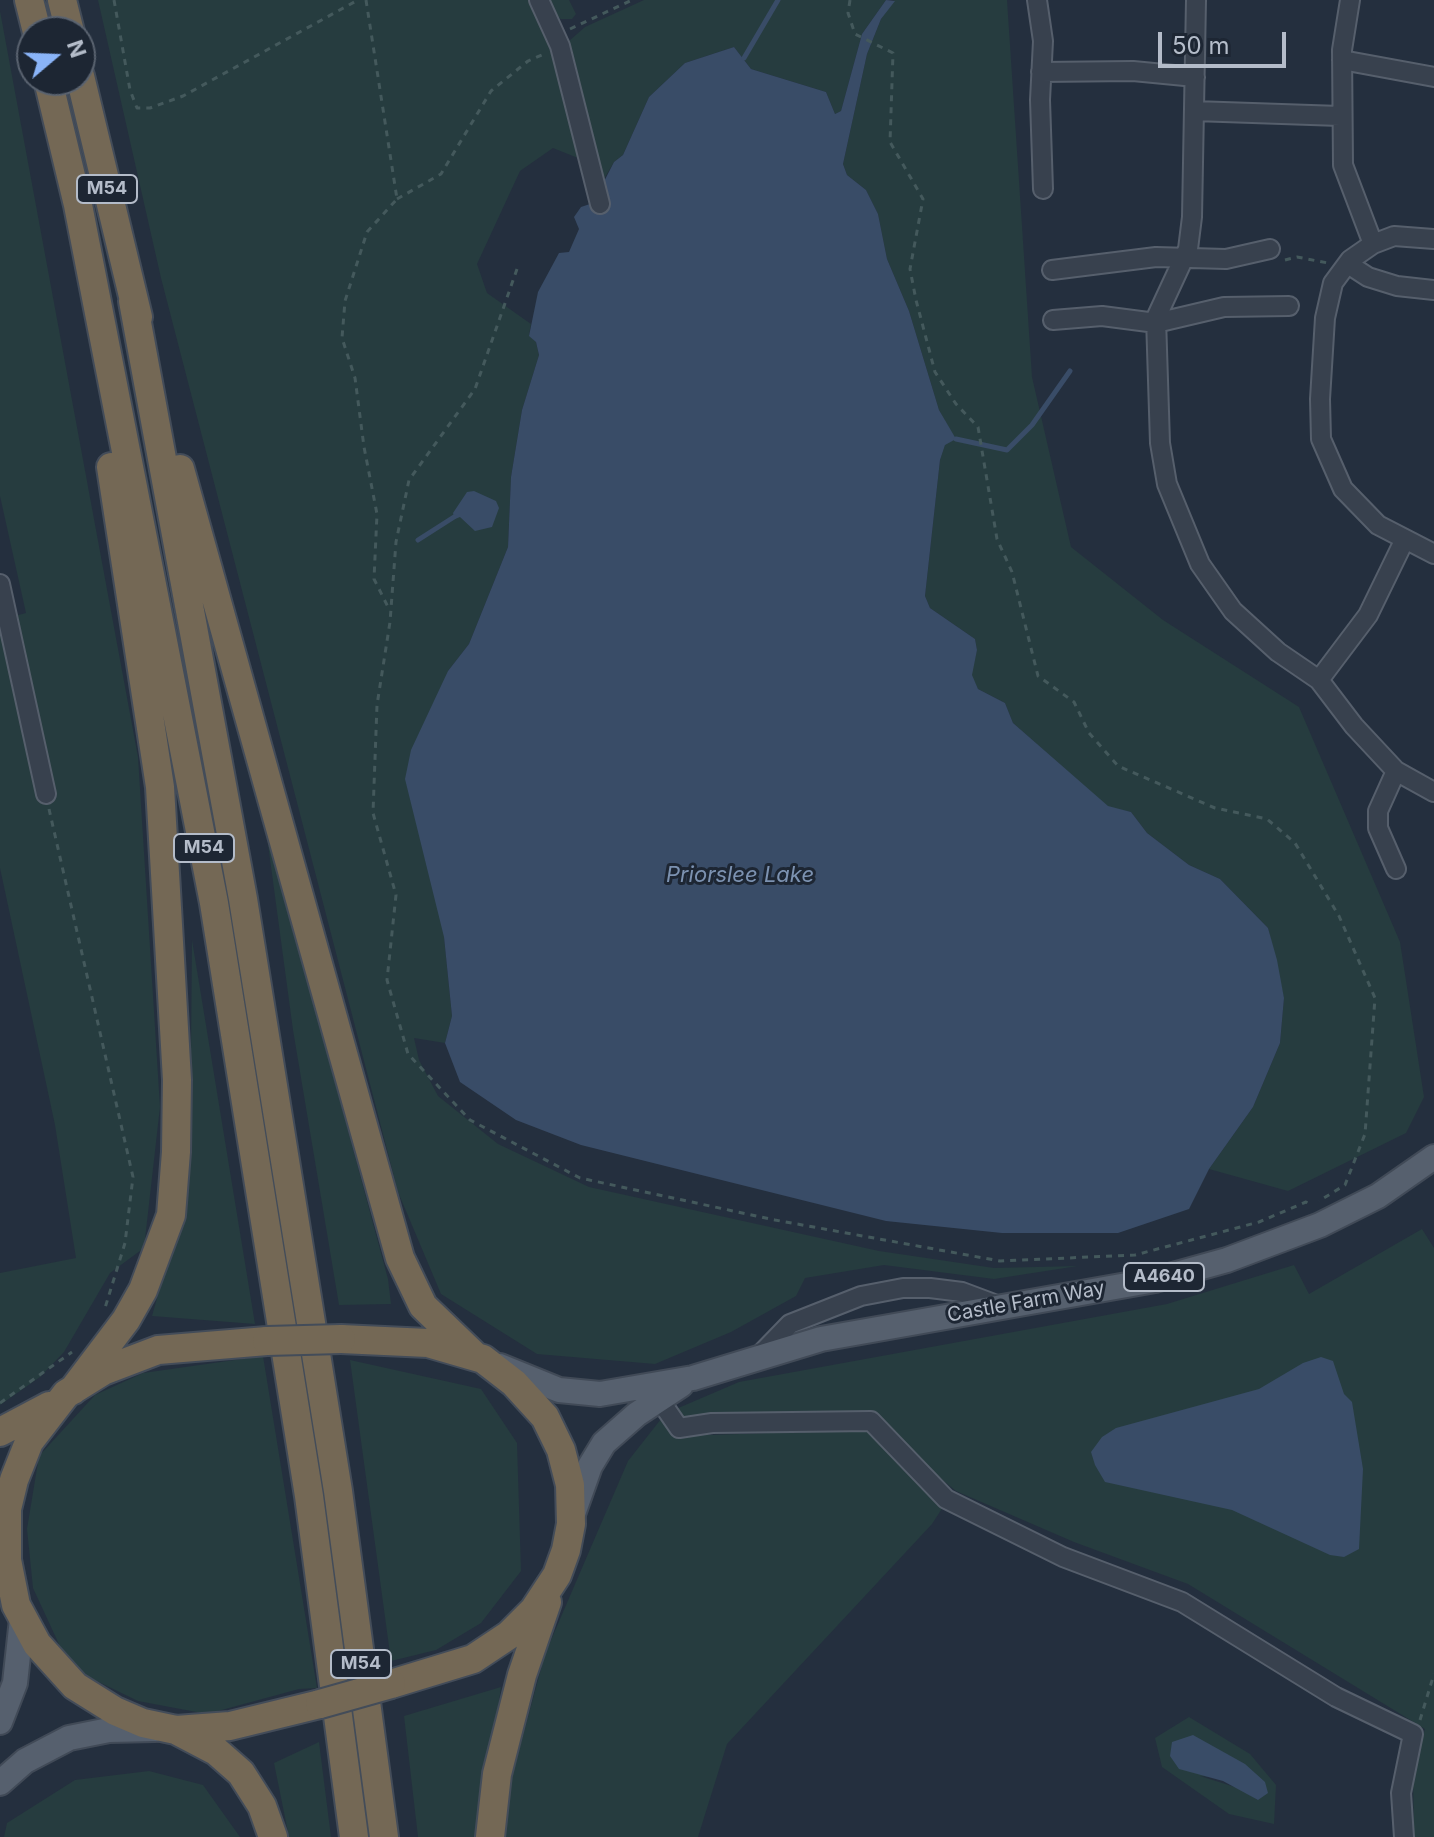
<!DOCTYPE html>
<style>
body{margin:0}
#map{position:relative;width:1434px;height:1837px;overflow:hidden;background:#242f3e;font-family:Inter,sans-serif}
canvas{display:block}
.north{position:absolute;left:16px;top:16px;width:80px;height:80px;box-sizing:border-box;background:#1d2633;border:2px solid #59626f;border-radius:50%;rotate:71deg;font-size:22px;font-weight:700;line-height:32px;text-align:center;color:#b4bcc9}
.north::after{content:'';display:block;margin:auto;width:28px;height:36px;background:#8ab4f8;clip-path:polygon(50% 0,100% 100%,50% 72%,0 100%)}
.scale{position:absolute;left:1158px;top:32px;width:128px;height:36px;box-sizing:border-box;border:4px solid #b4bcc9;border-top:0;padding-left:10px;font-size:24px;line-height:28px;white-space:nowrap;color:#b4bcc9;-webkit-text-stroke:6px #1d2633;paint-order:stroke}
</style>
<div id="map">
<canvas width="1434" height="1837"></canvas>
<div class="north">N</div>
<div class="scale">50 m</div>
</div>
<script>
const ctx = document.querySelector('canvas').getContext('2d');
ctx.lineJoin = 'round';
function paint(path, color) { ctx.fillStyle = color; ctx.fill(path, 'evenodd'); }
const shape = rows => new Path2D(rows.map(r => 'M' + r).join(''));
function trace(path, color, width, dash) { ctx.strokeStyle = color; ctx.lineWidth = width; ctx.lineCap = dash ? 'butt' : 'round'; ctx.setLineDash(dash || []); ctx.stroke(path); }
function write(font, color, halo, rows, align = 'center') {
  ctx.font = font + ' Inter,sans-serif'; ctx.lineWidth = 6; ctx.setLineDash([]); ctx.textBaseline = 'middle'; ctx.strokeStyle = halo; ctx.fillStyle = color; for (const [text, x, y, turn = 0] of rows) {
    ctx.save(); ctx.translate(x, y); ctx.rotate((+turn || 0) * Math.PI / 180); ctx.textAlign = isNaN(turn) ? turn : align; if (halo) ctx.strokeText(text, 0, 0); ctx.fillText(text, 0, 0); ctx.restore();
  }
}
const green = shape([
 [98,0,530,0,555,58,578,158,553,148,520,171,477,264,487,293,531,324,529,335,536,342,539,355,522,410,511,477,508,547,469,644,448,671,444,937,452,1016,445,1043,414,1038,419,1060,438,1096,498,1144,589,1187,879,1251,994,1268,1078,1266,994,1279,884,1265,805,1278,796,1296,731,1332,655,1364,537,1354,441,1294,398,1192,161,278],
 [546,0,569,0,576,14,572,19,561,19,552,14],
 [644,0,886,0,862,34,841,111,835,114,826,92,751,69,734,47,685,63,649,97,623,155,614,162,601,184,571,68,569,41,585,27],
 [894,0,1007,0,1032,377,1071,547,1163,620,1299,707,1400,942,1424,1097,1406,1133,1288,1191,1209,1169,1253,1107,1280,1043,1284,998,1268,928,1220,879,1189,865,1147,833,1131,812,1108,807,1013,723,1005,703,978,689,971,675,977,650,975,639,930,608,925,596,940,460,945,444,955,439,939,410,909,311,887,259,878,214,866,190,847,175,843,164,867,54,881,19],
 [0,11,138,757,160,1107,144,1248,110,1273,64,1352,40,1377,0,1405,0,1273,76,1258,55,1125,0,868,0,620,26,613,0,496],
 [265,822,388,1279,391,1304,339,1305,293,1030],
 [192,940,255,1324,152,1316,183,1207,190,1157],
 [1422,1229,1434,1248,1434,1837,1414,1837,1413,1774,1425,1729,1188,1584,1074,1542,956,1491,923,1464,877,1416,685,1420,676,1409,739,1382,1167,1304,1294,1265,1309,1294],
 [263,1356,317,1688,299,1689,207,1714,138,1701,70,1668,33,1588,27,1529,39,1456,95,1395,143,1373],
 [350,1360,481,1389,517,1443,521,1571,481,1623,436,1650,391,1661],
 [661,1419,675,1436,868,1430,943,1507,932,1524,727,1744,698,1837,502,1837,503,1810,545,1654,628,1461],
 [501,1687,480,1837,418,1837,404,1716],
 [1189,1717,1250,1754,1276,1785,1274,1824,1229,1814,1162,1767,1155,1738],
 [1200,1776,1264,1782,1258,1800,1241,1789],
 [319,1742,331,1837,289,1837,274,1763],
 [149,1771,203,1785,240,1837,4,1837,7,1823,75,1780]
]);
const water = shape([
 [886,0,895,1,881,19,867,54,843,164,847,175,866,190,878,214,887,259,909,311,939,410,956,439,945,445,940,460,925,596,930,608,975,639,977,650,972,675,978,689,1005,703,1013,723,1108,806,1131,812,1147,833,1189,865,1220,879,1268,928,1277,960,1284,998,1280,1043,1253,1107,1209,1169,1189,1209,1118,1233,1002,1233,886,1221,581,1145,516,1120,460,1082,445,1043,452,1016,444,937,405,779,411,750,448,671,469,644,508,547,511,477,522,410,539,355,536,342,529,336,538,292,559,253,569,252,579,229,574,217,581,207,593,203,614,162,623,155,649,97,685,63,734,47,751,69,826,92,835,114,841,111,862,34],
 [474,491,496,501,499,508,492,527,475,531,460,517,455,519,453,513,467,492],
 [1321,1357,1333,1361,1344,1394,1352,1402,1363,1469,1359,1549,1344,1557,1330,1555,1232,1510,1105,1482,1095,1465,1091,1452,1102,1437,1116,1428,1259,1389,1303,1363],
 [1193,1735,1245,1764,1265,1782,1268,1793,1258,1800,1223,1781,1179,1769,1170,1756,1172,1742]
]);
const stream = shape([
 [744,58,778,0],
 [956,439,1007,450,1032,425,1070,371],
 [418,540,454,517]
]);
const path = shape([
 [114,0,130,90,137,108,150,108,183,96,358,0],
 [366,0,397,199,367,232,345,301,342,338,355,378,364,447,377,514,374,579,389,609],
 [850,0,848,13,855,34,893,53,890,142,923,199,910,269,916,300,935,372,956,404,978,427,997,539,1012,572,1038,676,1074,702,1089,733,1118,766,1215,808,1267,819,1295,843,1339,916,1375,998,1365,1134,1345,1185,1319,1201],
 [570,29,632,0],
 [397,199,441,174,491,91,528,61,544,54],
 [1285,260,1297,257,1328,263],
 [517,269,475,389,409,480,396,542,390,622,377,705,373,813,396,895,387,980,408,1054,470,1120,580,1178,775,1220,1000,1261,1135,1255,1259,1222,1306,1202,1312,1205],
 [49,809,133,1177,125,1243,105,1308],
 [0,1403,72,1352],
 [1420,1720,1434,1674]
]);
const minor = shape([
 [539,0,560,46,600,204],
 [1037,0,1043,41,1040,100,1043,189],
 [1196,0,1192,217,1188,249,1156,318,1160,443,1167,484,1200,564,1233,611,1278,652,1319,680,1354,726,1396,771,1434,792],
 [1350,0,1342,50,1343,165,1373,244],
 [1342,60,1434,77],
 [1041,72,1133,71,1195,77],
 [1194,111,1340,116],
 [1434,239,1394,236,1373,244,1350,260,1333,283,1325,318,1320,399,1321,439,1343,489,1378,525,1434,554],
 [1348,264,1368,277,1397,286,1434,290],
 [1052,270,1156,257,1226,259,1270,249],
 [1053,320,1102,316,1156,323,1224,307,1289,306],
 [0,584,46,794],
 [1319,680,1368,615,1404,541],
 [1396,869,1378,828,1378,811,1396,771],
 [759,1356,790,1324,861,1296,903,1288,930,1288,962,1292,1002,1307],
 [659,1399,679,1428,712,1423,871,1421,946,1499,1063,1557,1182,1602,1336,1697,1413,1734,1401,1793,1404,1837]
]);
const major = shape([
 [500,1366,559,1390,600,1394,693,1378,821,1339,1155,1280,1227,1260,1320,1225,1378,1196,1434,1157],
 [574,1511,590,1466,604,1443,637,1414,681,1385],
 [0,1722,15,1683,22,1619],
 [0,1783,25,1761,69,1738,109,1730,155,1729]
]);
const highway = shape([
 [29,0,37,32],
 [62,0,70,32],
 [80,76,138,317],
 [48,80,78,205,214,903,309,1496,354,1837],
 [133,301,243,899,338,1491,384,1837],
 [180,469,400,1258,423,1306,474,1355],
 [341,1339,428,1343,483,1359,514,1383,545,1417,561,1450,570,1485,571,1524,566,1550,557,1575,534,1610,509,1635,473,1659,391,1684],
 [267,1341,158,1350,103,1371,66,1394,29,1442,14,1480,7,1509,7,1560,16,1605,37,1644,75,1686,115,1711,143,1723,176,1730,230,1726,320,1704],
 [73,1390,126,1320,143,1290,171,1215,176,1152,177,1080,160,787,111,467],
 [0,1432,49,1406],
 [176,1730,216,1751,241,1773,262,1806,273,1837],
 [490,1837,497,1774,522,1675,547,1602]
]);
const highwayBridge = shape([
 [267,1341,341,1339],
 [320,1704,391,1684]
]);
const shields = [
 [107,189,60],
 [204,848,60],
 [1164,1277,80],
 [361,1664,60]
];
const shieldNames = [
 ["M54",107,189],
 ["M54",204,848],
 ["A4640",1164,1277],
 ["M54",361,1664]
];
const streetNames = [
 ["Castle Farm Way",1026,1302,-10]
];
const waterNames = [
 ["Priorslee Lake",740,875]
];
paint(green, '#263c3f');
paint(water, '#394c67');
trace(stream, '#394c67', 5);
trace(minor, '#565f6c', 22);
trace(major, '#414a57', 28);
trace(highway, '#434c59', 32);
trace(path, '#44595c', 3, [6, 6]);
trace(minor, '#38414e', 18);
trace(major, '#56606e', 24);
trace(highway, '#746855', 28);
trace(highwayBridge, '#434c59', 32, []);
trace(highwayBridge, '#746855', 28);
for (const [x, y, w] of shields) { const box = new Path2D(); box.roundRect(x - w / 2, y - 14, w, 28, 6); ctx.fillStyle = '#1d2633'; ctx.fill(box); trace(box, '#b4bcc9', 2); }
write('bold 18px', '#b4bcc9', null, shieldNames);
write('20px', '#b4bcc9', '#1d2633', streetNames);
write('italic 22px', '#7c92b1', '#1d2633', waterNames);
</script>
